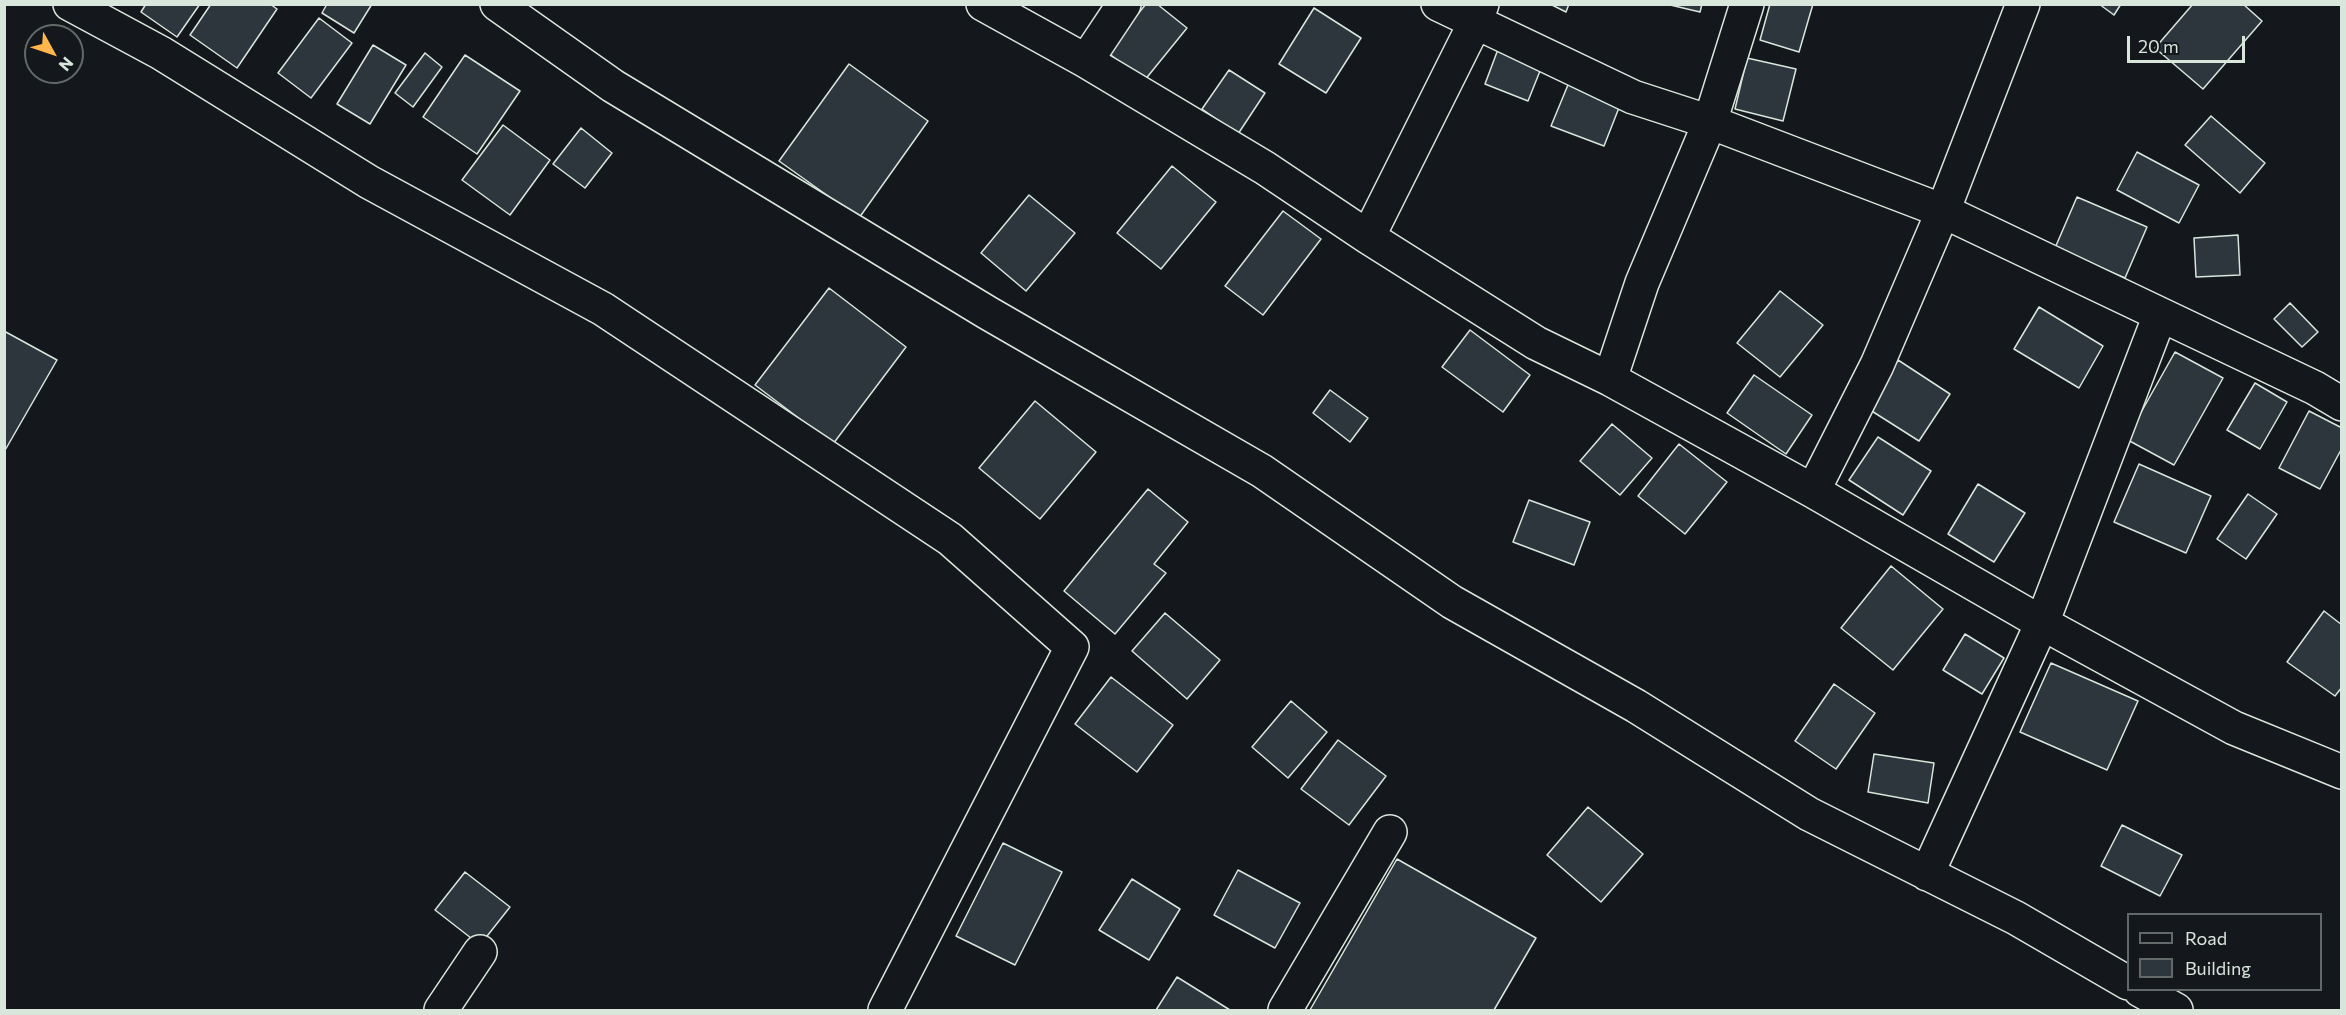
<!DOCTYPE html>
<style>
body{margin:0}
#map{position:relative;width:2346px;height:1015px;overflow:hidden;background:#14181c;font-family:Commissioner,sans-serif}
canvas{display:block}
.frame{position:absolute;inset:0;border:6px solid #d8e6dc;pointer-events:none}
.legend{position:absolute;left:2127px;top:913px;width:195px;height:78px;box-sizing:border-box;background:#14181c;border:2px solid #626a69;margin:0;padding:8px 10px;list-style:none;font-size:18px;color:#d8e6dc}
.legend li{display:flex;align-items:center;gap:12px;height:30px}
.legend b{width:30px;border:2px solid #626a69}
.north{position:absolute;left:24px;top:24px;width:60px;height:60px;box-sizing:border-box;background:#14181c;border:2px solid #626a69;border-radius:50%;rotate:130deg;font-size:16px;font-weight:700;line-height:24px;text-align:center;color:#d8e6dc}
.north::after{content:'';display:block;margin:auto;width:21px;height:27px;background:#ffb74d;clip-path:polygon(50% 0,100% 100%,50% 72%,0 100%)}
.scale{position:absolute;left:2127px;top:36px;width:118px;height:27px;box-sizing:border-box;border:3px solid #d8e6dc;border-top:0;padding-left:8px;font-size:18px;line-height:21px;white-space:nowrap;color:#d8e6dc;-webkit-text-stroke:4px #14181c;paint-order:stroke}
</style>
<div id="map">
<canvas width="2346" height="1015"></canvas>
<div class="frame"></div>
<ul class="legend">
<li><b style="height:8px;background:#14181c"></b>Road</li>
<li><b style="height:16px;background:#2c363c"></b>Building</li>
</ul>
<div class="north">N</div>
<div class="scale">20 m</div>
</div>
<script>
const ctx = document.querySelector('canvas').getContext('2d');
ctx.lineJoin = 'round';
function paint(path, color) { ctx.fillStyle = color; ctx.fill(path, 'evenodd'); }
const shape = rows => new Path2D(rows.map(r => 'M' + r).join(''));
function trace(path, color, width, dash) { ctx.strokeStyle = color; ctx.lineWidth = width; ctx.lineCap = dash ? 'butt' : 'round'; ctx.setLineDash(dash || []); ctx.stroke(path); }
const building = shape([
 [146,4,200,4,177,37,141,12,146,4],
 [211,4,270,4,277,9,237,68,190,35,211,4],
 [327,4,372,4,354,33,322,13,327,4],
 [1146,4,1157,4,1187,28,1144,81,1107,52,1146,4],
 [1550,4,1569,4,1566,12,1550,4],
 [1666,4,1702,4,1700,12,1666,4],
 [1770,4,1813,4,1799,52,1760,40,1770,4],
 [2099,4,2121,4,2114,15,2099,4],
 [2193,4,2243,4,2262,21,2203,89,2155,48,2193,4],
 [1314,8,1361,38,1326,93,1279,64,1314,8],
 [319,18,352,43,311,98,278,73,319,18],
 [1500,44,1544,61,1528,101,1485,84,1500,44],
 [373,45,406,65,370,124,337,104,373,45],
 [425,53,442,67,413,107,395,93,425,53],
 [465,55,520,91,477,154,423,117,465,55],
 [1747,58,1796,69,1783,121,1735,109,1747,58],
 [849,64,928,121,859,218,779,161,849,64],
 [1229,70,1265,93,1238,134,1202,109,1229,70],
 [1570,80,1622,100,1604,146,1551,126,1570,80],
 [2211,116,2265,163,2240,193,2185,145,2211,116],
 [503,125,550,160,510,215,462,180,503,125],
 [581,128,612,153,585,188,553,164,581,128],
 [2137,152,2199,185,2179,223,2117,190,2137,152],
 [1172,166,1216,202,1161,269,1117,233,1172,166],
 [1029,195,1075,233,1026,291,981,253,1029,195],
 [2077,197,2147,227,2125,278,2055,248,2077,197],
 [1283,211,1321,239,1263,315,1225,286,1283,211],
 [2238,235,2240,275,2196,277,2194,238,2238,235],
 [829,288,906,347,833,444,755,385,829,288],
 [1780,291,1823,325,1780,377,1737,343,1780,291],
 [2290,303,2318,332,2302,347,2274,319,2290,303],
 [2039,307,2103,346,2079,388,2014,349,2039,307],
 [1470,330,1530,375,1503,412,1442,367,1470,330],
 [4,331,57,360,4,452,4,331],
 [2175,352,2223,378,2174,465,2126,439,2175,352],
 [1898,360,1950,394,1919,441,1867,408,1898,360],
 [1754,375,1812,415,1786,454,1727,413,1754,375],
 [2255,383,2287,402,2260,449,2227,430,2255,383],
 [1330,390,1368,418,1350,442,1313,413,1330,390],
 [1035,401,1096,452,1040,519,979,468,1035,401],
 [2309,411,2342,428,2342,448,2320,489,2279,468,2309,411],
 [1612,424,1652,458,1620,495,1580,461,1612,424],
 [1878,437,1931,471,1903,515,1849,480,1878,437],
 [1679,444,1727,482,1685,534,1638,496,1679,444],
 [2139,464,2211,496,2186,553,2114,522,2139,464],
 [1978,484,2025,513,1994,562,1948,534,1978,484],
 [1148,489,1188,522,1154,564,1166,573,1115,634,1064,591,1148,489],
 [2248,494,2277,514,2246,559,2217,539,2248,494],
 [1529,500,1590,522,1574,565,1513,542,1529,500],
 [1891,566,1943,609,1893,670,1841,628,1891,566],
 [2324,611,2342,625,2342,687,2335,696,2287,662,2324,611],
 [1165,613,1220,660,1187,699,1132,651,1165,613],
 [1965,634,2004,658,1982,694,1943,670,1965,634],
 [2051,663,2138,701,2107,770,2020,732,2051,663],
 [1111,677,1173,725,1137,772,1075,724,1111,677],
 [1834,684,1875,713,1836,769,1795,741,1834,684],
 [1291,701,1327,732,1288,778,1252,747,1291,701],
 [1338,740,1386,776,1349,825,1301,789,1338,740],
 [1874,754,1934,763,1928,803,1868,792,1874,754],
 [1588,807,1643,854,1601,902,1547,855,1588,807],
 [2122,825,2182,855,2160,896,2101,866,2122,825],
 [1003,843,1062,872,1015,965,956,936,1003,843],
 [1397,859,1536,938,1494,1010,1310,1010,1397,859],
 [1238,870,1300,903,1275,948,1214,915,1238,870],
 [465,872,510,907,480,945,435,910,465,872],
 [1132,879,1180,909,1149,960,1099,930,1132,879],
 [1177,977,1230,1010,1156,1010,1177,977]
]);
const street = shape([
 [70,4,161,53,369,182,603,309,950,539,1072,647,885,1010],
 [497,4,613,86,988,313,1262,471,1452,602,1636,706,1809,814,2016,918,2128,983],
 [983,4,1086,61,1265,168,1368,237,1536,343,1610,379,1813,491,2042,623,2234,728,2342,772],
 [1438,4,1633,97,1710,122,1943,211,2315,388,2342,404],
 [1086,61,1124,4],
 [1368,237,1475,23,1482,4],
 [1610,379,1642,283,1710,122,1747,4],
 [1813,491,1877,365,1943,211,2023,4],
 [1927,874,2042,623,2160,315],
 [2140,990,2176,1010],
 [441,1010,480,952],
 [1285,1010,1390,832]
]);
paint(building, '#2c363c');
trace(building, '#d8e6dc', 1.5);
trace(street, '#d8e6dc', 36);
trace(street, '#14181c', 33);
</script>
